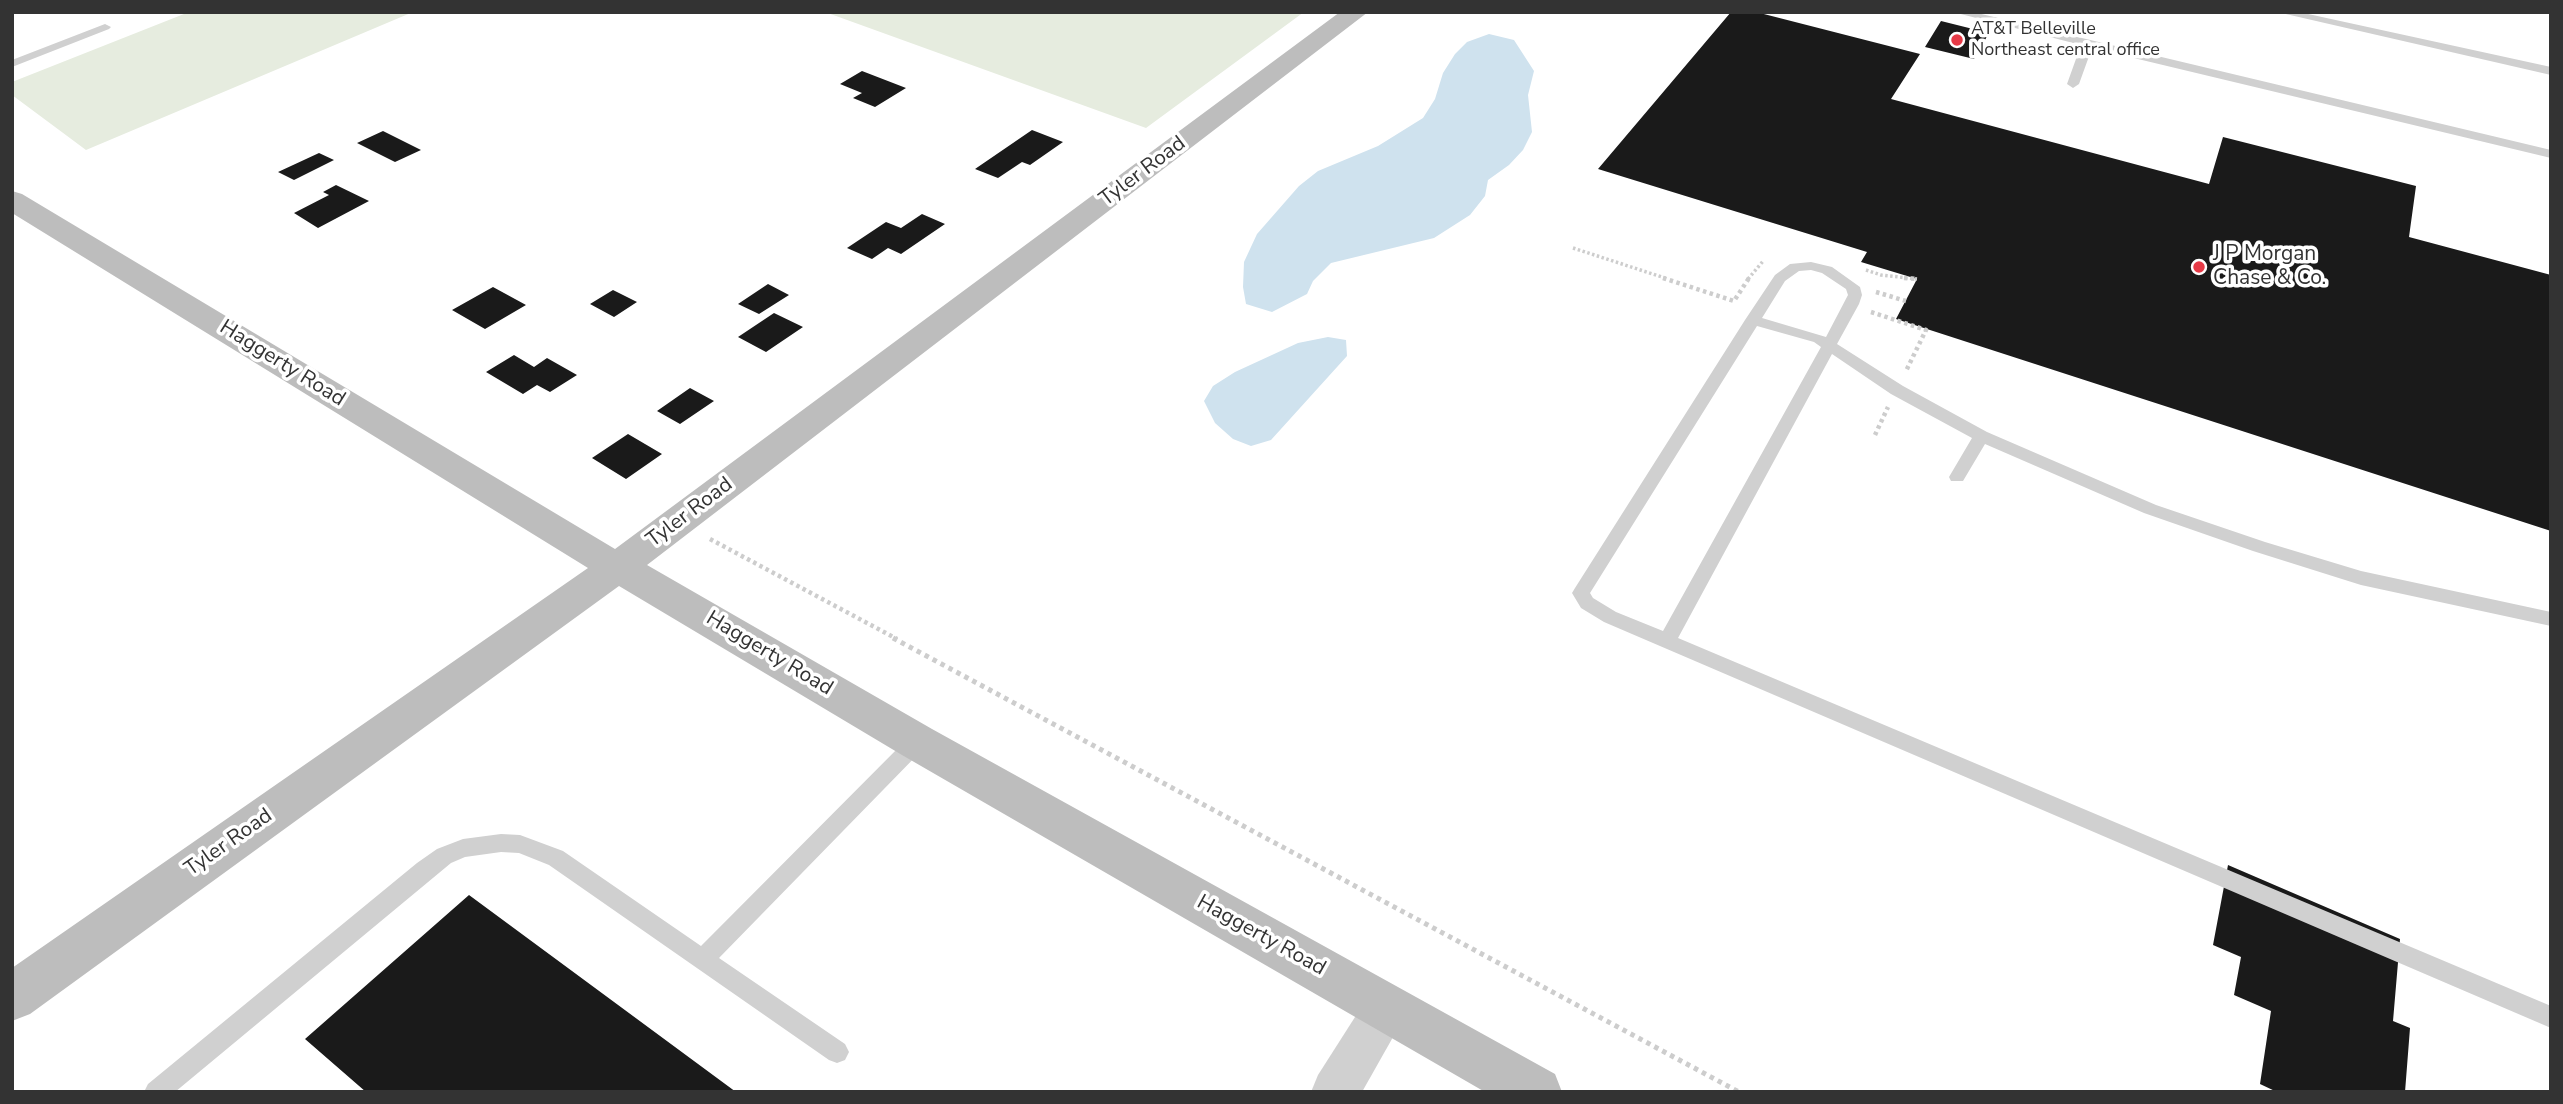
<!DOCTYPE html>
<style>
body{margin:0}
#map{position:relative;width:2563px;height:1104px;overflow:hidden;background:#fff;font-family:"Nunito Sans",sans-serif}
canvas{display:block}
.frame{position:absolute;inset:0;border:14px solid #333;pointer-events:none}
</style>
<div id="map">
<canvas width="2563" height="1104"></canvas>
<div class="frame"></div>
</div>
<script>
const ctx = document.querySelector('canvas').getContext('2d');
ctx.lineJoin = 'round';
function paint(path, color) { ctx.fillStyle = color; ctx.fill(path, 'evenodd'); }
const shape = rows => new Path2D(rows.map(r => 'M' + r).join(''));
function trace(path, color, width, dash) { ctx.strokeStyle = color; ctx.lineWidth = width; ctx.lineCap = dash ? 'butt' : 'round'; ctx.setLineDash(dash || []); ctx.stroke(path); }
function write(font, color, halo, rows, align = 'center') {
  ctx.font = font + ' "Nunito Sans",sans-serif'; ctx.lineWidth = 7; ctx.setLineDash([]); ctx.textBaseline = 'middle'; ctx.strokeStyle = halo; ctx.fillStyle = color; for (const [text, x, y, turn = 0] of rows) {
    ctx.save(); ctx.translate(x, y); ctx.rotate((+turn || 0) * Math.PI / 180); ctx.textAlign = isNaN(turn) ? turn : align; if (halo) ctx.strokeText(text, 0, 0); ctx.fillText(text, 0, 0); ctx.restore();
  }
}
const green = shape([
 [189,12,413,12,86,150,12,95,12,82],
 [825,12,1304,12,1146,128]
]);
const water = shape([
 [1489,34,1514,40,1534,71,1528,95,1532,132,1523,150,1509,165,1488,180,1485,196,1470,215,1434,238,1331,263,1313,281,1307,294,1272,312,1246,304,1243,287,1244,262,1257,234,1299,186,1318,171,1378,146,1423,118,1435,99,1443,73,1455,54,1467,42],
 [1328,337,1346,340,1347,356,1271,440,1251,446,1233,439,1215,423,1204,401,1213,386,1235,372,1298,343]
]);
const building = shape([
 [1731,12,1756,12,1920,54,1891,99,2209,184,2223,137,2416,186,2409,237,2551,275,2551,531,1896,319,1917,279,1861,262,1867,252,1598,169],
 [1941,21,1989,33,1974,59,1925,47],
 [862,71,906,88,875,107,853,98,862,93,840,84],
 [1032,130,1063,142,1030,165,1022,162,998,178,975,169],
 [383,131,421,150,395,162,357,143],
 [319,153,334,160,294,180,278,172],
 [336,185,369,201,318,228,294,213,329,195,323,192],
 [922,214,945,224,901,254,888,248,872,259,847,248,886,222,901,228],
 [768,284,789,295,759,314,738,304],
 [493,287,526,305,485,329,452,310],
 [613,290,637,302,614,317,590,304],
 [774,313,803,327,766,352,738,337],
 [514,355,534,367,547,358,577,375,550,392,537,385,523,394,486,372],
 [690,388,714,401,680,424,657,411],
 [628,434,662,454,626,479,592,458],
 [2228,865,2400,939,2393,1021,2410,1028,2405,1092,2277,1092,2260,1084,2271,1011,2234,995,2241,957,2213,945],
 [469,895,736,1092,366,1092,305,1039]
]);
const pathFar2 = shape([
 [1573,248,1668,279],
 [1866,270,1881,275,1917,279],
 [1748,279,1764,260]
]);
const pathFar1 = shape([
 [1663,278,1734,301,1749,278],
 [1904,278,1917,279],
 [1876,292,1906,301],
 [1871,312,1926,330,1906,371],
 [1875,435,1888,407],
 [710,539,897,639]
]);
const path = shape([
 [893,638,1739,1092]
]);
const lane = shape([
 [1953,12,1973,12,2551,150,2551,158,2092,48,2079,84,2073,88,2067,84,2081,45,1953,12],
 [2277,12,2299,12,2551,67,2551,75,2277,12],
 [105,24,111,27,109,29,12,67,12,60,105,24],
 [1811,262,1832,267,1860,287,1862,295,1859,304,1837,344,1903,386,1987,432,2156,505,2265,542,2361,571,2551,612,2551,626,2361,585,2253,551,2144,513,1985,444,1963,481,1951,481,1949,477,1972,438,1891,394,1832,354,1678,638,2551,1006,2551,1028,1604,622,1581,608,1572,593,1575,588,1745,320,1775,275,1790,264,1811,262],
 [1811,270,1822,273,1846,289,1848,295,1826,337,1762,318,1785,281,1799,271,1811,270],
 [1757,326,1814,342,1821,347,1663,631,1616,612,1593,598,1590,593,1757,326],
 [917,734,924,736,927,742,924,748,719,958,845,1044,849,1052,845,1060,837,1063,829,1060,549,865,519,853,501,852,465,857,451,863,175,1092,144,1092,148,1084,417,863,437,849,463,839,501,834,520,835,563,851,701,946,910,736,917,734]
]);
const street = shape([
 [1387,985,1403,992,1410,1007,1362,1092,1311,1092,1318,1075,1371,992,1387,985]
]);
const secondary = shape([
 [1340,12,1368,12,647,565,932,729,1555,1074,1562,1092,1485,1092,902,755,619,586,30,1014,12,1021,12,968,588,568,12,213,12,191,22,194,615,549,1340,12]
]);
const markers = [
 [1957,40,7,"#e63946"],
 [2199,267,7,"#e63946"]
];
const farPoinames = [
 ["AT&T Belleville",1971,30],
 ["Northeast central office",1971,51]
];
const streetNames = [
 ["Tyler Road",1143,172,-37],
 ["Haggerty Road",282,364,32],
 ["Tyler Road",690,513,-37],
 ["Haggerty Road",769,654,31],
 ["Tyler Road",229,843,-35],
 ["Haggerty Road",1261,936,29]
];
const poiNames = [
 ["J P Morgan",2213,255],
 ["Chase & Co.",2213,279]
];
paint(green, '#e6ecdf');
paint(water, '#cfe2ee');
paint(building, '#1a1a1a');
trace(pathFar2, '#cdcdcd', 3.5, [2.5, 2.5]);
trace(pathFar1, '#cdcdcd', 4.5, [3.5, 3.5]);
trace(path, '#cdcdcd', 5, [4.5, 4.5]);
paint(lane, '#d0d0d0');
paint(street, '#d0d0d0');
paint(secondary, '#bdbdbd');
for (const [x, y, r, color] of markers) { const dot = new Path2D(); dot.arc(x, y, r, 0, 2 * Math.PI); ctx.fillStyle = color; ctx.fill(dot); trace(dot, '#fff', 2.5); }
write('18px', '#333', '#fff', farPoinames, 'left');
write('21px', '#333', '#fff', streetNames);
write('21px', '#333', '#fff', poiNames, 'left');
</script>
